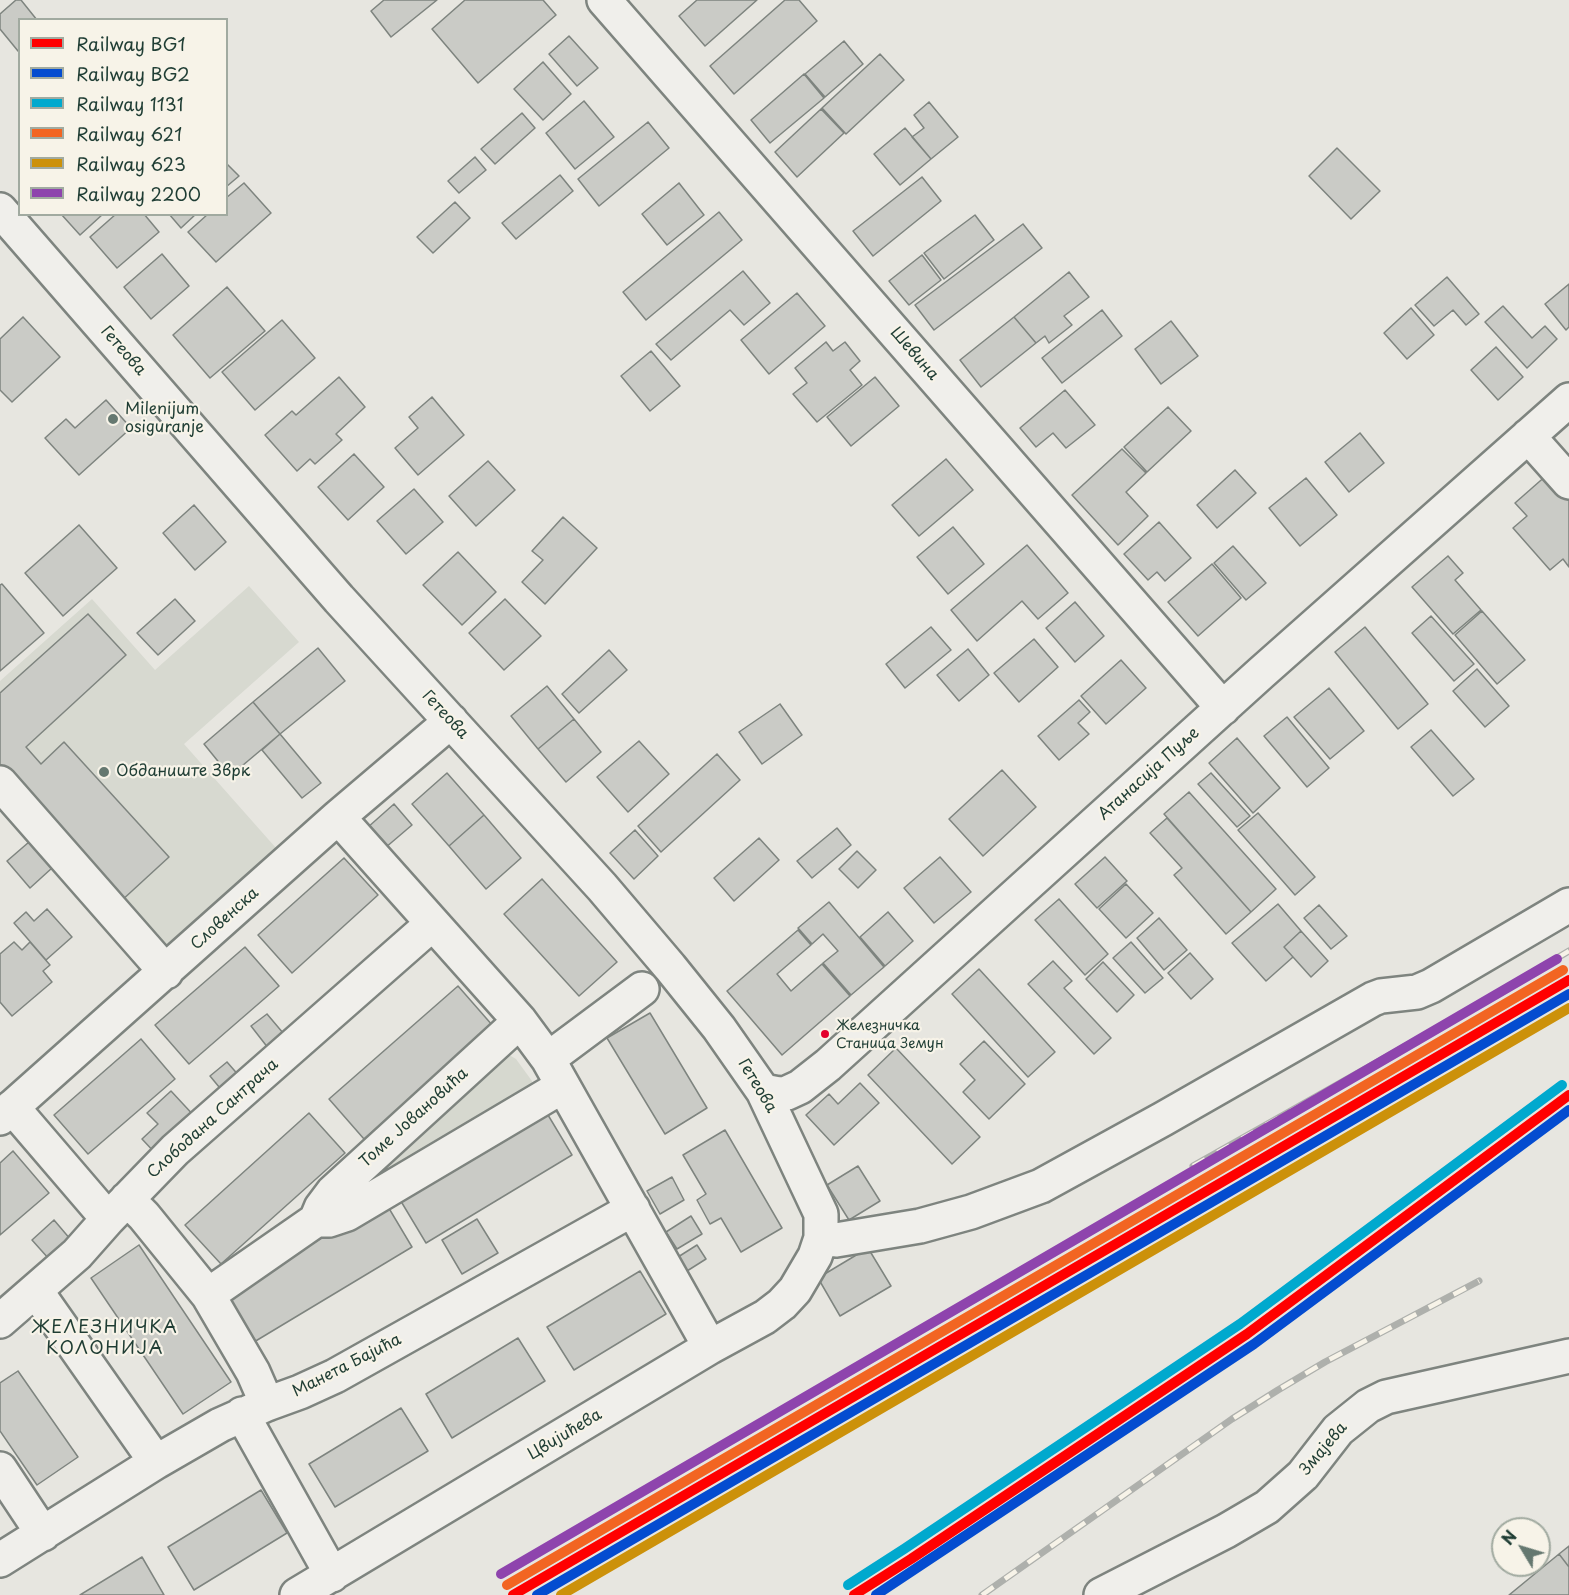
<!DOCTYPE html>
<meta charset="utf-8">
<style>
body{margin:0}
#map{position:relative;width:1569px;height:1595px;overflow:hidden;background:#e7e6e0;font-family:"Playpen Sans",sans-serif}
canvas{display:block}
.legend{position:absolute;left:18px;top:18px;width:210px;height:198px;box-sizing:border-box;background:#f7f3e8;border:2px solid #a1aaa0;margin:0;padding:8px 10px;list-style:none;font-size:18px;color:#1f3d34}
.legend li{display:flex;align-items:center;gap:12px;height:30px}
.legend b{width:30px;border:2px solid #a1aaa0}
.north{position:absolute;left:1491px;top:1517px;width:60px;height:60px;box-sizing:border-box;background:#f7f3e8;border:2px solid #a1aaa0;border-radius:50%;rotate:308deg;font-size:16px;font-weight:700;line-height:24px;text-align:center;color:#1f3d34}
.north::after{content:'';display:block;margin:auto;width:21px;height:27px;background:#657870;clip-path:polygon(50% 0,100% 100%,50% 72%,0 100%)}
</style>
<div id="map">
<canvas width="1569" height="1595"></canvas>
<ul class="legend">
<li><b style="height:8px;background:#f00"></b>Railway BG1</li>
<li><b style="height:8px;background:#044cd0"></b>Railway BG2</li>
<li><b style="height:8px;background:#00a9ce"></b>Railway 1131</li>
<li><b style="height:8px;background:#f26522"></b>Railway 621</li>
<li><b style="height:8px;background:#cc910a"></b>Railway 623</li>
<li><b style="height:8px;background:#8e44ad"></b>Railway 2200</li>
</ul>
<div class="north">N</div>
</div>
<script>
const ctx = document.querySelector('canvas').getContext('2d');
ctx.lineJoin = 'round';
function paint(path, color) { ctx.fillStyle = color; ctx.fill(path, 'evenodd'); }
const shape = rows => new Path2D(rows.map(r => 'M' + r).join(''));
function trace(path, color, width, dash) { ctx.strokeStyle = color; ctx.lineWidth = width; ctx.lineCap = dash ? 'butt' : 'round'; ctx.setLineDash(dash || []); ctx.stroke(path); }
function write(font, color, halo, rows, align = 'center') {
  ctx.font = font + ' "Playpen Sans",sans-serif'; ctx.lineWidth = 4.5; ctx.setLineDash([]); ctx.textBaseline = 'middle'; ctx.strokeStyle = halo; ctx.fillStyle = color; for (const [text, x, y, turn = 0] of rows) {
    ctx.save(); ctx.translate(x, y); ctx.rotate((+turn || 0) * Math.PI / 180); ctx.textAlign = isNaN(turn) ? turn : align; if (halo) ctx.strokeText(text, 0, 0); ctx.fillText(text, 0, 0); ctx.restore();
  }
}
const built = shape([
 [249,586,299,642,184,744,276,848,153,957,0,800,0,681,92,599,155,670]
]);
const green = shape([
 [504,1052,516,1059,532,1081,533,1093,358,1197,350,1187]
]);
const building = shape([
 [16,0,21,0,37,20,20,20,20,50,18,51,0,29,0,14,16,0],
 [384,0,437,0,391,37,371,11,384,0],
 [465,0,543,0,556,15,478,83,432,29,465,0],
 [697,0,757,0,705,46,679,16,697,0],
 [785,0,799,0,817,21,734,94,710,66,785,0],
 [569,36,598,68,577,86,549,54,569,36],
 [844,41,863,64,825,97,805,74,844,41],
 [880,54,904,80,846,134,822,108,880,54],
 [543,62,571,94,543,120,514,89,543,62],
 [804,74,824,98,770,143,751,120,804,74],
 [584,101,614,137,575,169,546,133,584,101],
 [929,102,958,137,931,159,912,137,924,128,914,115,929,102],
 [821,109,844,133,797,177,775,152,821,109],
 [522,113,535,128,495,164,481,149,522,113],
 [648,122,669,148,599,206,578,179,648,122],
 [905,128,931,159,900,185,874,154,905,128],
 [1337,148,1380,191,1351,219,1309,176,1337,148],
 [475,157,486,170,459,193,448,181,475,157],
 [226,163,239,176,226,187,226,163],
 [560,175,573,191,516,239,502,223,560,175],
 [922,177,941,201,873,256,853,231,922,177],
 [244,183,271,213,216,262,188,232,208,214,226,214,226,198,244,183],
 [679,183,704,215,667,245,642,214,679,183],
 [455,202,470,218,433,253,417,237,455,202],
 [719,212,742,240,646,320,623,292,719,212],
 [61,214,103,214,80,235,61,214],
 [116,214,144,214,159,232,117,268,90,237,116,214],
 [169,214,196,214,181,228,169,214],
 [975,215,994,240,944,279,924,253,975,215],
 [1023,224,1042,248,934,330,915,305,1023,224],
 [162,254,189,286,151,319,124,287,162,254],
 [922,255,941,280,909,305,889,281,922,255],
 [743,271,770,303,744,325,730,310,671,360,656,344,743,271],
 [1069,272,1089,297,1064,316,1072,325,1049,343,1045,336,1036,343,1014,317,1069,272],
 [1447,277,1479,314,1466,325,1453,310,1434,326,1415,305,1447,277],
 [1569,284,1569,327,1566,330,1545,304,1569,284],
 [227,287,265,331,210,378,173,335,227,287],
 [797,293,825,326,769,374,741,340,797,293],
 [1503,306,1532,338,1545,326,1557,339,1527,368,1485,322,1503,306],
 [1411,308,1434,335,1407,359,1384,333,1411,308],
 [1102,310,1122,336,1062,383,1042,358,1102,310],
 [23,317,60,357,12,402,0,390,0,339,23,317],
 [1014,317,1036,343,981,387,960,360,1014,317],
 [282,320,315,358,255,410,222,372,282,320],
 [1171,321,1198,356,1161,384,1135,349,1171,321],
 [826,342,833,351,845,342,860,361,850,370,862,385,817,422,793,394,807,383,795,368,826,342],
 [1496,347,1523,377,1498,400,1471,370,1496,347],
 [651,351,680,386,650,411,621,376,651,351],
 [339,377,365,407,336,434,342,440,315,464,310,459,297,471,265,435,292,411,296,415,339,377],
 [875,377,899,406,851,446,827,417,875,377],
 [1065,390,1095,425,1066,448,1053,433,1036,447,1020,428,1065,390],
 [432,397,464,435,418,475,395,448,418,428,409,417,432,397],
 [106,400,131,428,79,475,45,438,66,419,75,428,106,400],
 [1168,407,1191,431,1147,472,1124,447,1168,407],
 [1360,433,1384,463,1349,492,1325,462,1360,433],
 [1122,449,1146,473,1126,492,1148,516,1118,545,1072,495,1122,449],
 [354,454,384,487,348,520,318,487,354,454],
 [946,459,973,490,919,536,892,505,946,459],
 [488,461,515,490,476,526,449,496,488,461],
 [1235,470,1256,493,1217,528,1197,505,1235,470],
 [1548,474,1569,499,1569,567,1563,559,1550,570,1513,528,1527,516,1515,503,1548,474],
 [1306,478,1337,515,1300,546,1269,508,1306,478],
 [414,489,443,522,406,554,377,521,414,489],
 [194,505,226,542,195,570,163,533,194,505],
 [563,517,597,548,545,604,522,582,543,560,532,551,563,517],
 [1159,522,1191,558,1165,581,1157,572,1148,580,1124,554,1159,522],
 [79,525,117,568,63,616,25,573,79,525],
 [953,527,984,564,948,594,917,557,953,527],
 [1027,545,1068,593,1038,619,1022,601,977,641,951,610,1027,545],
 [1233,546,1266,583,1246,600,1214,563,1233,546],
 [458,552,496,592,462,625,423,585,458,552],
 [1448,556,1463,573,1455,580,1481,610,1453,634,1412,587,1448,556],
 [1212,564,1241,598,1198,636,1168,602,1212,564],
 [2,584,44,633,0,671,0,585,2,584],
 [175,599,195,621,158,655,137,633,175,599],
 [505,599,541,636,504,670,469,633,505,599],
 [1075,602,1104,636,1075,662,1046,628,1075,602],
 [1482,611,1525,660,1497,684,1455,635,1482,611],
 [88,614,126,655,26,747,41,764,64,742,169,857,120,902,0,771,0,693,88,614],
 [1431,616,1474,664,1454,681,1412,633,1431,616],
 [931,627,951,650,905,688,886,664,931,627],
 [1365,627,1428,704,1398,729,1335,652,1365,627],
 [1034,639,1058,667,1019,702,994,673,1034,639],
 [318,648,345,681,280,734,253,702,318,648],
 [968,649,989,675,959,701,937,675,968,649],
 [609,650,627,670,579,713,562,694,609,650],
 [1121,660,1146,688,1106,724,1081,696,1121,660],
 [1477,669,1509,706,1485,727,1453,691,1477,669],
 [547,686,574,719,538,749,511,716,547,686],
 [1329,688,1364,731,1330,759,1294,717,1329,688],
 [1079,700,1090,712,1078,723,1089,734,1059,760,1038,736,1079,700],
 [253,702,280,734,230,776,204,744,253,702],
 [780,704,802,735,762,764,739,732,780,704],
 [1287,717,1329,768,1307,787,1264,736,1287,717],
 [574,719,601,752,566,782,538,749,574,719],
 [1431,730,1474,779,1453,796,1411,747,1431,730],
 [280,734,321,783,302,798,262,750,280,734],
 [1237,738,1280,788,1253,813,1209,763,1237,738],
 [639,741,669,774,628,812,597,777,639,741],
 [717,754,740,780,661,852,638,826,717,754],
 [1002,770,1036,807,983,856,949,819,1002,770],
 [447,773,484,815,449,846,412,804,447,773],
 [1211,773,1250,816,1237,827,1198,784,1211,773],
 [1189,792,1276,889,1251,912,1164,814,1189,792],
 [394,804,412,825,385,848,367,828,394,804],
 [1258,813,1315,877,1295,895,1238,830,1258,813],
 [484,815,521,858,486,889,449,846,484,815],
 [1167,818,1251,912,1226,934,1174,875,1182,868,1150,833,1167,818],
 [837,828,851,845,812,878,797,861,837,828],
 [635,830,658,856,634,879,610,853,635,830],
 [759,838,779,860,734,901,714,878,759,838],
 [29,842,52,868,30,888,7,861,29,842],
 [857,851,876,870,858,888,839,869,857,851],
 [940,857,971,892,934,923,904,888,940,857],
 [1105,857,1127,881,1097,908,1075,884,1105,857],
 [344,858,378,895,292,973,258,935,344,858],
 [542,879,617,962,579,996,504,914,542,879],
 [1126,884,1153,913,1126,938,1099,909,1126,884],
 [1059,899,1108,954,1085,975,1035,920,1059,899],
 [829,902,884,967,851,995,823,963,838,951,823,934,812,944,798,928,829,902],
 [1278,904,1301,931,1284,947,1293,957,1266,981,1232,943,1278,904],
 [1319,905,1347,936,1331,949,1304,918,1319,905],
 [47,909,72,937,46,960,14,923,26,912,34,921,47,909],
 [888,912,913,941,885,966,860,937,888,912],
 [1159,918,1187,950,1164,970,1137,938,1159,918],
 [798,930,811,945,777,974,791,991,822,964,850,996,782,1055,727,991,798,930],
 [1301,931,1328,961,1311,977,1284,947,1301,931],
 [14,942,22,950,30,942,50,965,43,971,52,982,12,1016,0,1002,0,954,14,942],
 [1131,942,1163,978,1145,993,1113,958,1131,942],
 [245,947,279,986,189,1064,155,1025,245,947],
 [1190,953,1213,979,1191,999,1168,973,1190,953],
 [1053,961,1072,981,1064,988,1111,1038,1094,1054,1028,984,1053,961],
 [1103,962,1134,995,1117,1012,1086,979,1103,962],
 [979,969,1055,1052,1028,1077,952,994,979,969],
 [458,986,493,1026,364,1139,329,1099,458,986],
 [650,1013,707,1108,665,1134,607,1038,650,1013],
 [267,1014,289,1040,272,1053,251,1026,267,1014],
 [141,1039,175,1079,88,1154,54,1115,141,1039],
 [984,1041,1025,1084,989,1119,963,1092,975,1080,960,1064,984,1041],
 [896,1048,980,1137,952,1164,868,1075,896,1048],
 [227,1062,241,1078,224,1093,210,1076,227,1062],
 [860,1083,879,1103,834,1145,806,1115,829,1094,838,1104,860,1083],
 [171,1091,197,1119,157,1155,142,1139,158,1124,147,1113,171,1091],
 [545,1110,572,1155,426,1243,399,1198,545,1110],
 [309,1113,345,1153,221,1264,185,1225,309,1113],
 [725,1130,782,1228,741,1252,721,1218,710,1224,697,1200,706,1194,683,1155,725,1130],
 [13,1151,49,1193,0,1235,0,1163,13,1151],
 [858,1166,880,1201,849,1220,827,1185,858,1166],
 [672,1177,684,1200,660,1214,647,1191,672,1177],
 [384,1200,412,1247,254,1342,226,1296,384,1200],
 [691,1216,702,1234,677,1249,666,1232,691,1216],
 [477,1219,498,1253,462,1274,442,1240,477,1219],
 [54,1220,71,1240,49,1259,32,1240,54,1220],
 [139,1245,231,1382,183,1414,91,1278,139,1245],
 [697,1245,706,1259,687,1271,678,1257,697,1245],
 [868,1248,891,1286,840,1316,818,1278,868,1248],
 [640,1271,666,1314,574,1370,547,1327,640,1271],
 [518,1338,545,1381,452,1438,426,1394,518,1338],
 [18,1371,78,1457,37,1485,0,1431,0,1383,18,1371],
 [401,1408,428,1451,335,1507,309,1464,401,1408],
 [261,1490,287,1533,194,1590,168,1547,261,1490],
 [1569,1546,1569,1567,1559,1554,1569,1546],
 [1559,1554,1569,1567,1569,1595,1509,1595,1559,1554],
 [142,1557,164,1595,80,1595,142,1557]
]);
const minor = shape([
 [604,0,1223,708],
 [0,210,339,599,602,887,670,967,719,1028,763,1091,821,1214,821,1238,815,1256,795,1290,782,1304,765,1317,710,1347,297,1595],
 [1528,436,1569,482],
 [0,783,166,972],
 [338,817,520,1021,548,1059,710,1347],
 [548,1059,642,989],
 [763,1091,779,1094,787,1093,800,1087,828,1065,1261,673,1569,400],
 [12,1107,108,1219],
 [0,1118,338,817,451,721],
 [127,1199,144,1216,208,1295,253,1372,267,1404],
 [316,1220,321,1208,333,1192,520,1021],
 [821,1238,836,1240,920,1226,971,1212,1041,1186,1163,1119,1373,999,1381,996,1417,992,1431,986,1569,905],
 [36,1291,156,1462],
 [208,1295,316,1220,329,1220,347,1214,563,1086],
 [0,1321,77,1254,108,1219,175,1150,432,924],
 [242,1414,332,1575],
 [0,1469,43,1534],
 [0,1560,156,1462,220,1425,267,1404,300,1392,335,1376,633,1209],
 [1101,1595,1226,1531,1267,1507,1303,1475,1338,1430,1368,1406,1386,1397,1569,1356]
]);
const rail = shape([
 [1193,1166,1443,1025,1569,951],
 [982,1595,1232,1419,1278,1390,1325,1362,1479,1281]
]);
const rail1 = shape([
 [513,1595,1569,980],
 [854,1595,911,1559,1247,1334,1569,1095]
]);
const rail2 = shape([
 [537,1595,1569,994],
 [876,1595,1254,1344,1569,1110]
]);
const rail3 = shape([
 [848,1585,904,1549,1240,1324,1562,1085]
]);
const rail4 = shape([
 [507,1585,1563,970]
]);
const rail5 = shape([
 [561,1595,1569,1008]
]);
const rail6 = shape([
 [501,1574,1557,959]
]);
const markers = [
 [113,419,6,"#657870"],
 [104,772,6,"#657870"],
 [825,1034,5,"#e4002b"]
];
const busNames = [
 ["Железничка",836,1026],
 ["Станица Земун",836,1044]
];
const streetNames = [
 ["Гетеова",123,351,49],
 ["Шевина",914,354,49],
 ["Гетеова",445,715,47],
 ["Атанасија Пуље",1149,774,-42],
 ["Словенска",225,919,-42],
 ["Гетеова",757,1086,59],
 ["Томе Јовановића",414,1118,-42],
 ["Слободана Сантрача",213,1119,-42],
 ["Манета Бајића",347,1366,-27],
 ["Цвијићева",565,1435,-31],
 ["Змајева",1324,1449,-50]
];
const poiNames = [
 ["Milenijum",125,410],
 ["osiguranje",125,428],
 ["Обданиште Зврк",116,772]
];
const neighbourhoodNames = [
 ["ЖЕЛЕЗНИЧКА",105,1328],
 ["КОЛОНИЈА",105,1349]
];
paint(built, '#d7d9d0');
paint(green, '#d6d8cf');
paint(building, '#cacbc6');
trace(building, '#7e847f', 1.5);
trace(minor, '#7e847f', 38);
trace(minor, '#f0efeb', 33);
trace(rail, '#aeb0ac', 7);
trace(rail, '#f7f3e8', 4.5, [14]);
trace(rail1, '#f00', 10);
trace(rail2, '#044cd0', 10);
trace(rail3, '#00a9ce', 10);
trace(rail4, '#f26522', 10);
trace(rail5, '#cc910a', 10);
trace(rail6, '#8e44ad', 10);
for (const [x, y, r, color] of markers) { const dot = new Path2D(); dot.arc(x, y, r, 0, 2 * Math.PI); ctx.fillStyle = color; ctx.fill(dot); trace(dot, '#f7f3e8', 2); }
write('14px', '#1f3d34', '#f7f3e8', busNames, 'left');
write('16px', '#1f3d34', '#f7f3e8', streetNames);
write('16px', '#1f3d34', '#f7f3e8', poiNames, 'left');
ctx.letterSpacing = '1.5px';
write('18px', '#1f3d34', '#f7f3e8', neighbourhoodNames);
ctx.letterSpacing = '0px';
</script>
